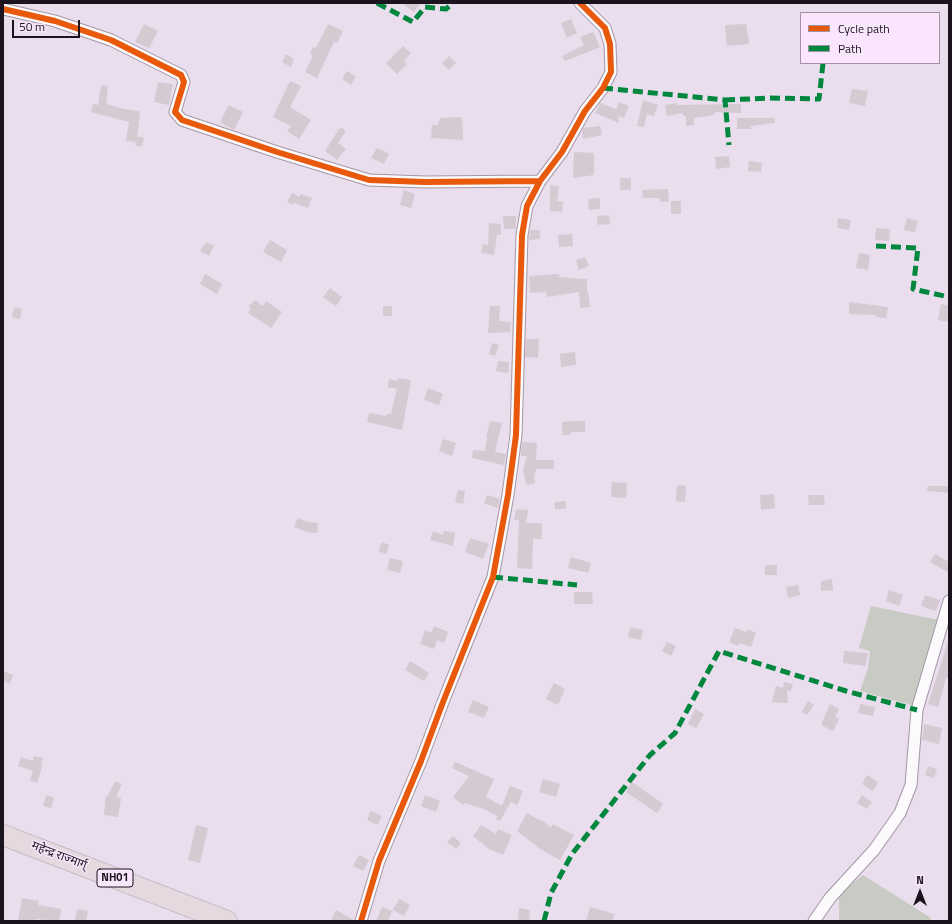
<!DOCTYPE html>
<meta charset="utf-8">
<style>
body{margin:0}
#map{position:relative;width:952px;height:924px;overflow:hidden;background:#eadded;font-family:"Titillium Web",sans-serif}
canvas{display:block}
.frame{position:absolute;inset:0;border:4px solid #1b131d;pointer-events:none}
.legend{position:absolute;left:800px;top:12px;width:140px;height:52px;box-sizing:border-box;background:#f9e6fc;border:1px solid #a092a3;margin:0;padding:5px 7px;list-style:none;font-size:12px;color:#1b131d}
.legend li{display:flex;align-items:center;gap:8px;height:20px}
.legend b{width:20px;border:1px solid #a092a3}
.north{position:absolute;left:900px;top:872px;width:40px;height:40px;-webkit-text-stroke:3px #f9e6fc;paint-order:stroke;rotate:0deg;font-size:11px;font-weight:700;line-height:16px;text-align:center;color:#1b131d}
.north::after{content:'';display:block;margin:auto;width:14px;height:18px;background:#1b131d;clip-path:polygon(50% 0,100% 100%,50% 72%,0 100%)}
.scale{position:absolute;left:12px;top:20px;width:68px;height:18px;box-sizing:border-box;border:2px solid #1b131d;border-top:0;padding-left:5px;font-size:12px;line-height:14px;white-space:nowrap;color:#1b131d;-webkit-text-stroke:3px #f9e6fc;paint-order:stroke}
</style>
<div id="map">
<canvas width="952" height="924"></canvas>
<div class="frame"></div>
<ul class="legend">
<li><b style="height:5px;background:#e8590c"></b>Cycle path</li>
<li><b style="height:5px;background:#00873e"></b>Path</li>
</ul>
<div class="north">N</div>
<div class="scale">50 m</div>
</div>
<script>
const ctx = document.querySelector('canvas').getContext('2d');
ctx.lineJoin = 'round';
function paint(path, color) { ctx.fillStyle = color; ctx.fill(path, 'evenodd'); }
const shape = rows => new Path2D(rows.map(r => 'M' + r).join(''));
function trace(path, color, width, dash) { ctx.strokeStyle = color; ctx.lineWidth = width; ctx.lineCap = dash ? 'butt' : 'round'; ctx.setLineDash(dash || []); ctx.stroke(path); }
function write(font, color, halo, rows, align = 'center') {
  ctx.font = font + ' "Titillium Web","Noto Sans Devanagari",sans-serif'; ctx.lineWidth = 3; ctx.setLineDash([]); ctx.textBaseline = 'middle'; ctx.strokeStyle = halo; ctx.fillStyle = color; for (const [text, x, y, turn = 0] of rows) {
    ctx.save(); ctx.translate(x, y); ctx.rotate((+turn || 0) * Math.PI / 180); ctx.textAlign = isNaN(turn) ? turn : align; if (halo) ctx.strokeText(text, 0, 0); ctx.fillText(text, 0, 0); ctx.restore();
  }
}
const green = shape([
 [871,606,939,620,915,706,860,691,868,668,870,651,859,648],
 [863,875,931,918,929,921,839,921,839,895]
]);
const building = shape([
 [401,3,421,3,414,12],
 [571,19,577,33,567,38,561,23],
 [144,24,158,31,149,48,135,42],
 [328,24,343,31,337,43,334,42,317,78,305,72,313,55,310,54,313,47,316,48],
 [746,24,749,44,727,46,725,25],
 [593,32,600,47,565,61,562,56,584,45,580,37],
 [403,46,411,53,404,61,407,64,397,74,386,63],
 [286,54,294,59,291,67,282,62],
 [449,56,456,63,449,70,442,63],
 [347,71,356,77,351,85,342,79],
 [290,81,301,86,290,107,311,120,299,139,287,131,291,126,273,117],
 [158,82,173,84,169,105,154,102],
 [101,85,108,86,106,104,124,109,140,111,137,138,138,136,144,138,142,147,135,145,136,142,126,141,129,122,91,112,93,104,98,105],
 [852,89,868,91,865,106,849,103],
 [643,100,658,105,654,116,647,114,644,127,637,126],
 [619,102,629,106,624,118,618,116,619,123,595,113,600,103,616,109],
 [677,103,677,105,741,104,741,113,715,112,715,115,694,118,694,125,686,126,686,116,683,116,683,113,667,116,665,105],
 [229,105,243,112,234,130,220,122],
 [462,117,463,140,431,138,432,125,437,125,441,118],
 [737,118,775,118,775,123,751,126,751,129,737,129],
 [600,126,602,135,583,139,582,131,583,128],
 [342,128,346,131,338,143,346,149,337,160,325,151,339,129],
 [377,148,389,154,384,164,371,158],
 [574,152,594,153,594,175,573,178],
 [729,156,730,167,716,169,715,157],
 [749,161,762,163,761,172,748,171],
 [620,178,631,178,631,190,620,190],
 [550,185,559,186,557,201,563,202,562,212,550,211],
 [668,189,669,202,660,202,660,198,643,198,642,190],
 [404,190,415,194,411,208,400,205],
 [292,193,299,197,301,194,312,198,308,208,294,203,293,205,287,202],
 [600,198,600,209,589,210,588,199],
 [671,201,681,201,681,214,671,214],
 [609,215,610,224,598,225,597,216],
 [503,216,516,216,516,229,504,229],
 [838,218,851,220,849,230,837,228],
 [907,218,918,221,915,232,904,230],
 [489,223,501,224,501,235,497,235,494,255,481,253,483,244,488,245],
 [876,228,890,229,889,241,875,240],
 [530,230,540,230,540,239,529,240],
 [572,234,573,246,559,247,558,235],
 [270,240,287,250,281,262,263,252],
 [206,242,214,246,209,256,200,251],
 [859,253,870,255,868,270,856,268],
 [585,257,589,266,579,270,576,260],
 [205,274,222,284,217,294,200,284],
 [559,274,560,276,556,277,587,279,587,292,588,291,590,307,580,308,579,292,547,297,546,292,530,293,529,276],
 [330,288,342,297,336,306,323,297],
 [255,300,263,306,266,301,282,312,271,328,248,313,251,308,249,306],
 [849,302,888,307,886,318,876,317,877,315,849,314],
 [941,304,949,306,949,322,938,320],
 [383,306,392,306,392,316,383,316],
 [490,306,500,306,499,320,500,321,511,322,510,332,488,333],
 [14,307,22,309,20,319,12,317],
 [526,339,539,339,538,358,525,357],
 [492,343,499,345,495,356,489,354],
 [575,352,576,365,561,367,560,354],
 [498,361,509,362,508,373,496,371],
 [398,378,411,380,402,430,367,422,369,413,386,416,387,414,391,414,397,389,388,387,389,379,397,381],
 [428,388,443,394,439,405,424,400],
 [490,421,502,423,495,452,506,454,504,465,472,458,473,450,485,451,487,438,486,438],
 [575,421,585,421,585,432,571,432,571,435,562,435,562,422],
 [443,439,456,443,452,456,439,451],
 [522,442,537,443,536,460,554,460,554,469,536,469,534,477,535,483,526,485,523,469,527,456,521,456],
 [612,482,627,483,626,498,611,497],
 [677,485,686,486,685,502,676,501],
 [928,486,949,486,949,493,927,491],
 [458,490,465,491,463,504,455,502],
 [774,494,775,508,761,510,760,495],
 [487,495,500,499,498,508,484,503],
 [808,495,824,495,825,505,809,505],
 [566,501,566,509,555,509,555,502],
 [516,509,528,510,526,523,542,523,542,539,533,539,532,569,517,568,519,520,514,520],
 [298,518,308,522,318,523,317,533,307,532,294,527],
 [433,531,443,535,444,531,455,533,453,546,430,540],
 [470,538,489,544,483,559,465,552],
 [382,542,389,545,386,554,378,551],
 [935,554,949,562,949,573,930,562],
 [571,557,591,563,588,573,568,568],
 [390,558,403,561,400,573,387,570],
 [765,565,777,565,777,575,765,575],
 [832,579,833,590,821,591,821,581],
 [798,585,800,595,788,598,786,587],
 [889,590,903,595,899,606,886,601],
 [574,592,592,592,593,604,574,604],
 [925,595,940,600,936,611,921,606],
 [434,626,448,632,444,643,437,640,434,649,420,644,425,630,431,633],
 [630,627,643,630,641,640,628,637],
 [735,628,746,632,747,629,756,633,751,647,739,643,738,646,729,642],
 [667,642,676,646,671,656,662,651],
 [948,642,949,642,949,674,948,678,946,678,938,707,928,704],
 [844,651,868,653,865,666,843,663],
 [410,661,429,673,424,681,405,670],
 [3,671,13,675,10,684,3,681],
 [784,682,793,684,791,691,787,690,788,703,772,702,776,686,783,688],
 [554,683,565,689,558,705,546,699],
 [473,700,489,707,484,718,468,712],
 [808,701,814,705,807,715,802,712],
 [830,704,839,709,835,717,839,719,833,731,821,725],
 [860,704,875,707,873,716,858,713],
 [695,709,704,714,696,728,688,724],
 [924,724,942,728,939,744,922,740],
 [34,756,43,758,41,766,42,767,37,783,30,780,33,771,18,766,21,757,33,761],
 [455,762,494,779,486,797,502,806,510,786,523,791,517,805,511,802,500,821,496,819,497,816,484,809,465,803,463,805,453,797,469,776,452,768],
 [928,766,937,769,934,778,925,775],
 [867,775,878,782,873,791,862,784],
 [543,779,560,784,556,797,539,792],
 [115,781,122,784,116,797,121,798,118,817,104,815,106,796,108,796],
 [632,782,663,804,657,813,626,792],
 [46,795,54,798,51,808,43,806],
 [425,795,440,801,436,812,421,806],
 [862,795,872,802,867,809,857,803],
 [371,811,382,816,378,825,367,820],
 [527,813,541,821,542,820,551,828,553,824,574,835,560,860,540,849,517,831],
 [196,825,208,828,200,863,188,860],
 [481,825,496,834,498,829,512,835,503,855,489,849,473,836],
 [453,836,461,843,456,849,447,842],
 [359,855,369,860,363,871,353,866],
 [22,898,39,901,38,905,61,909,59,921,36,919,35,921,18,921],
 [399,899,410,905,404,916,393,910],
 [382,907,392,911,388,921,376,921],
 [590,907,615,914,612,921,586,921],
 [519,908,530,910,529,921,518,921],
 [77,909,88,911,86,921,75,921],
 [336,910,354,920,354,921,331,921]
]);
const street = shape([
 [3,9,55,21,111,40,181,75,184,82,175,112,182,120,277,152,369,180,425,182,540,181],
 [361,921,379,861,421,761,443,702,493,577,508,495,516,435,522,235,527,206,540,181,562,152,585,111,603,88,611,72,610,44,605,28,580,3],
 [814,921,830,898,874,850,900,813,911,785,917,710,949,601]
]);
const highway = shape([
 [3,835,227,921]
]);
const quiet = shape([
 [377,3,413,22,425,7,446,9,453,3],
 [603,88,725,100,729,145],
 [725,100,770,98,819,99,823,63],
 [876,246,918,248,913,289,949,297],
 [493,577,577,585],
 [544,921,551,893,572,854,650,755,675,733,719,651,846,691,917,710]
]);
const cycleway = shape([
 [3,9,55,21,111,40,181,75,184,82,175,112,182,120,277,152,369,180,425,182,540,181],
 [361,921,379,861,421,761,443,702,493,577,508,495,516,435,522,235,527,206,540,181,562,152,585,111,603,88,611,72,610,44,605,28,580,3]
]);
const shields = [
 [115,878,36]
];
const shieldNames = [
 ["NH01",115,878]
];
const streetNames = [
 ["महेन्द्र राज्मार्ग्",59,856,21]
];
paint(green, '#c8cbc3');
paint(building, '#d5c9d2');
trace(street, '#a298a4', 13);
trace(highway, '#c6bfc7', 22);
trace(street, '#fcfafc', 11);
trace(highway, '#e6d8df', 20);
trace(quiet, '#00873e', 5, [10, 5]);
trace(cycleway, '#e8590c', 6);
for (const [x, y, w] of shields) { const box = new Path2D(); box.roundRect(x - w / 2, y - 9, w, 18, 3); ctx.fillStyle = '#f9e6fc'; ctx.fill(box); trace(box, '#1b131d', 1); }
write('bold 11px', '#1b131d', null, shieldNames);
write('12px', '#1b131d', '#f9e6fc', streetNames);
</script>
